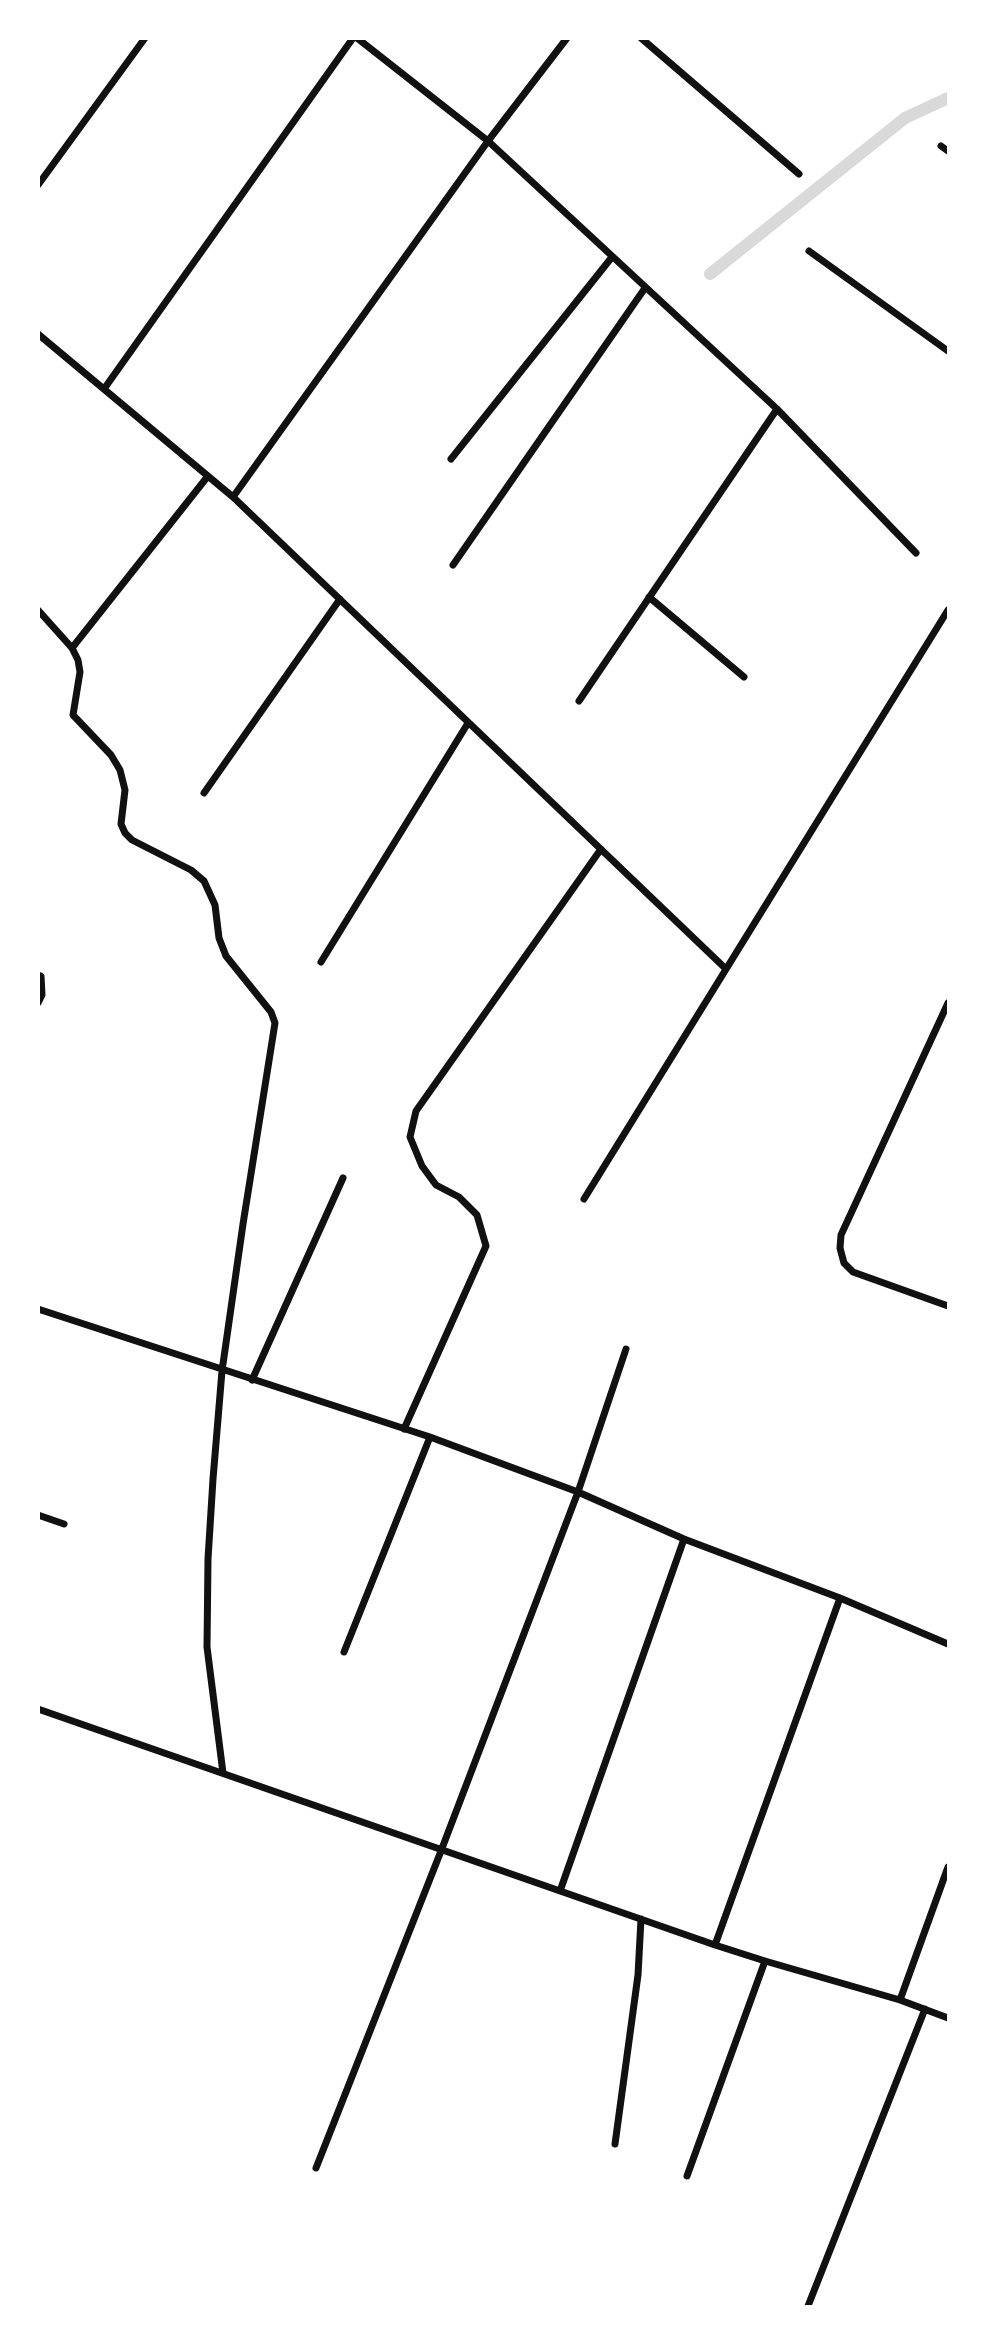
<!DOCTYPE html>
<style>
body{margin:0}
#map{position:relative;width:987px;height:2345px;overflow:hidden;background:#fff;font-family:"Exo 2",sans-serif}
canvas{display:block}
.frame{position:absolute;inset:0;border:40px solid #fff;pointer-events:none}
</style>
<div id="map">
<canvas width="987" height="2345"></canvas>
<div class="frame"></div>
</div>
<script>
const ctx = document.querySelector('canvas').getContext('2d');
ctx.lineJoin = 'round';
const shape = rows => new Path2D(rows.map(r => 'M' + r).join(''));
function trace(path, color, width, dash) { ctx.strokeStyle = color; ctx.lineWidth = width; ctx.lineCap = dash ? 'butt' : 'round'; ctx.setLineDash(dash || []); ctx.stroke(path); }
const stream = shape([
 [710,274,905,118,948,98]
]);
const minor = shape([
 [357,38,488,141,777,409,916,553],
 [641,38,799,174],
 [941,146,948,151],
 [38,185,145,38],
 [809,251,948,351],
 [38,334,233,497,726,969],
 [104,389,353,38],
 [451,459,612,257],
 [233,497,488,141,567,38],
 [453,565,645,288],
 [649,597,744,677],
 [38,610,72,648,78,660,80,672,73,715,111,755,120,770,125,790,121,824,125,833,132,840,191,870,204,881,215,905,219,938,226,956,271,1012,275,1023,243,1224,222,1371,213,1479,208,1559,207,1647,223,1773],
 [72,648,208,476],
 [579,701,777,409],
 [204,793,340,599],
 [321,962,468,723],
 [38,975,41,976,42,995,38,1003],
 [948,1003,841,1235,840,1248,844,1263,853,1272,948,1306],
 [584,1199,948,610],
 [38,1309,430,1437,578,1492,684,1539,840,1598,948,1644],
 [252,1380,343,1178],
 [404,1429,486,1246,477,1215,459,1197,436,1185,422,1166,410,1137,416,1111,601,849],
 [38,1515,64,1524],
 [344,1652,430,1437],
 [38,1709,715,1945,765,1961,900,2000,948,2018],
 [560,1891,684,1539],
 [715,1945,840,1598],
 [900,2000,948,1867],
 [615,2144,638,1975,641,1919],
 [316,2168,441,1851,578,1492,626,1349],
 [687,2176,765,1961],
 [808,2306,925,2009]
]);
trace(stream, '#d9d9d9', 12);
trace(minor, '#111', 7);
</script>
